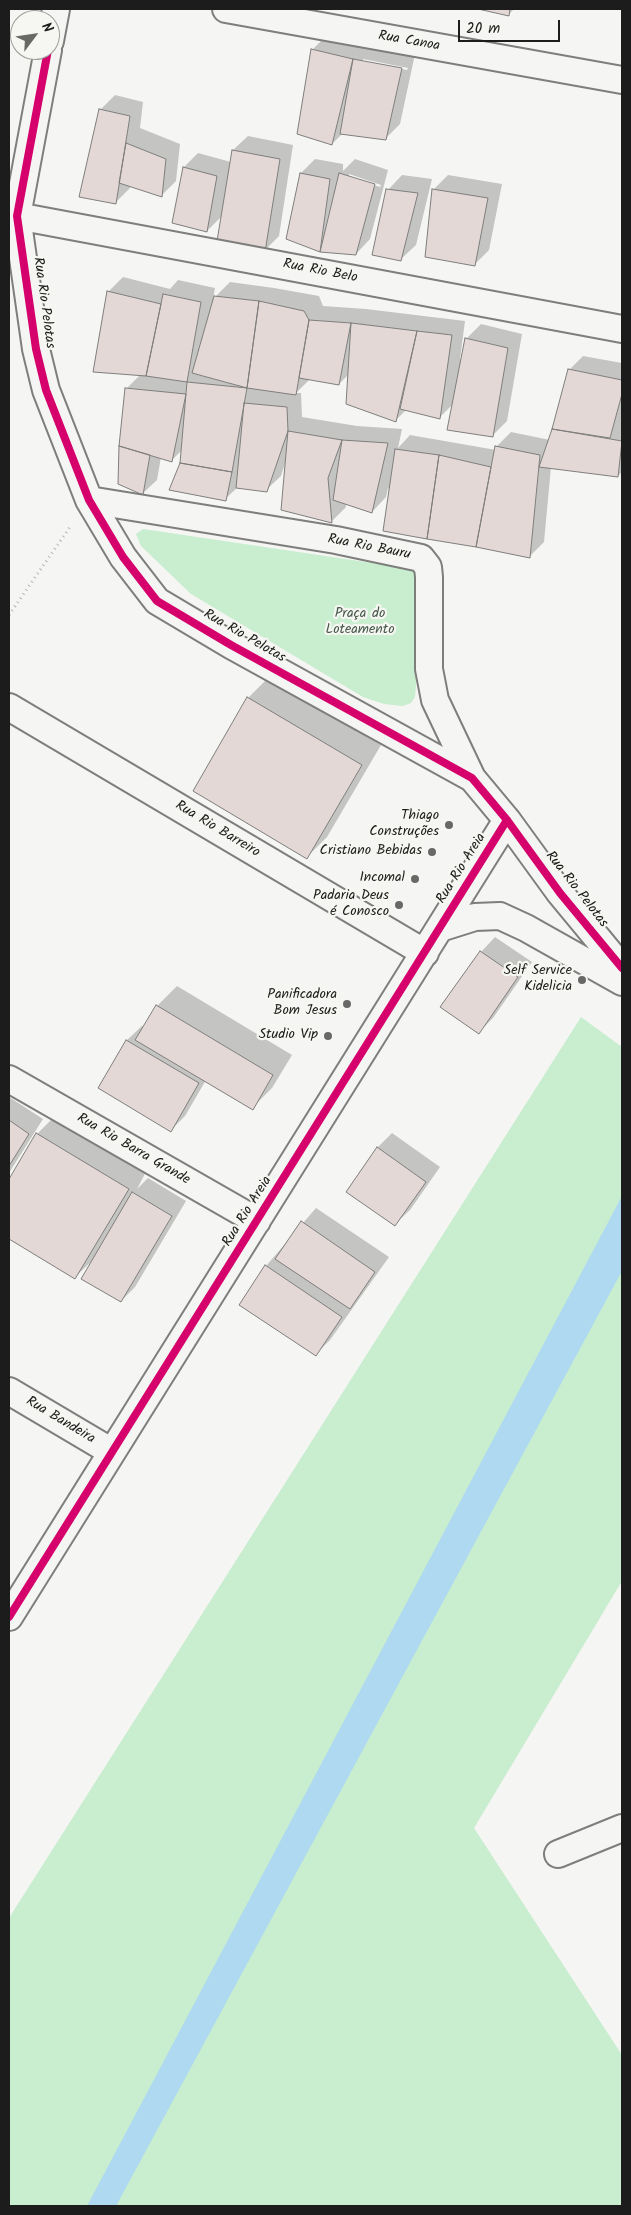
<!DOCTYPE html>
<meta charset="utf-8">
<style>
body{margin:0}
#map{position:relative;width:631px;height:2215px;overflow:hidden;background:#f5f5f3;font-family:Kalam,sans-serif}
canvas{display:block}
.frame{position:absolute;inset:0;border:10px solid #1c1c1c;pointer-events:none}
.north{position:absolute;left:10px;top:10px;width:50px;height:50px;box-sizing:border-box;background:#f6f6f2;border:1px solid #9f9f9c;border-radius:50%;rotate:59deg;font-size:14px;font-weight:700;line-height:20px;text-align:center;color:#1c1c1c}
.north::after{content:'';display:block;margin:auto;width:18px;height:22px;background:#686867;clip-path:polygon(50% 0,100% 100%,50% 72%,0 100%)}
.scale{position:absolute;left:458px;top:20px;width:102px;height:22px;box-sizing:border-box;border:2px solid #1c1c1c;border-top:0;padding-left:6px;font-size:15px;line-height:18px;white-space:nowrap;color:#1c1c1c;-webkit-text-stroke:4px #f6f6f2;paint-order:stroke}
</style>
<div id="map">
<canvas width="631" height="2215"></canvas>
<div class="frame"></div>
<div class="north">N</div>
<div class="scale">20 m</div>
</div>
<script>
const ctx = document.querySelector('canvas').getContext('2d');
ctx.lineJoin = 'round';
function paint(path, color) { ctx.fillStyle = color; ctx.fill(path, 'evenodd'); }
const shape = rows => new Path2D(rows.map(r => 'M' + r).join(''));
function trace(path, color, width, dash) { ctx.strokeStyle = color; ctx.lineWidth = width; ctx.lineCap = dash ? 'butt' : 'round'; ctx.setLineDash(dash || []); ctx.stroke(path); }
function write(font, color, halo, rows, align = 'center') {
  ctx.font = font + ' Kalam,sans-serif'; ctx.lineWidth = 4.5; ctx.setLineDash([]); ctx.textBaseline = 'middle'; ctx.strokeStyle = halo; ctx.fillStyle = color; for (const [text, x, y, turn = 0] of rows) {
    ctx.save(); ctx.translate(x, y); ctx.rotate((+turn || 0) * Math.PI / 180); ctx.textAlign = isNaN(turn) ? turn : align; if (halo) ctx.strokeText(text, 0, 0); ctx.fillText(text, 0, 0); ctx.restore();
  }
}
const green = shape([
 [143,529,420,570,425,576,415,697,411,703,403,706,384,704,363,697,191,594,141,546,136,534],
 [581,1017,622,1047,622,1581,474,1828,622,2055,622,2206,9,2206,9,1918]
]);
const water = shape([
 [622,1196,622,1271,116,2206,87,2206]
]);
const shadow = shape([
 [483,9,514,9,508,15],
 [327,35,415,54,400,124,386,138,343,133,332,144,312,50],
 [363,59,408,68,407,70,363,61],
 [115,95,143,102,140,128,180,144,176,181,162,195,130,185,130,188,115,203,100,110],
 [248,136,293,145,279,236,265,250,222,216,207,231,174,222,184,167,198,153,231,162,233,150],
 [315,159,343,164,343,171,355,159,388,170,370,239,356,254,320,250,301,173],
 [349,174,381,185,380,187,349,177],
 [402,175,432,179,416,245,401,259,388,190],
 [448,175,502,184,489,250,475,264,426,256,434,189],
 [123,277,170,289,178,280,215,288,213,299,230,282,274,288,319,296,323,306,366,309,465,321,460,359,462,360,466,339,481,324,522,334,507,421,493,435,454,403,439,418,407,409,396,420,349,374,339,384,310,379,296,393,301,393,302,417,357,426,402,429,398,448,410,435,496,450,497,446,511,432,550,440,569,370,583,356,622,363,622,472,618,476,551,467,544,542,530,556,385,530,390,489,388,488,386,497,372,512,346,503,346,507,332,521,282,509,285,463,281,476,266,490,238,487,225,499,181,464,182,450,171,461,161,457,157,480,142,494,127,388,141,374,108,292],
 [268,678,381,745,327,837,307,857,248,698],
 [495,937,532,962,493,1018,479,1032,481,952],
 [177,986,292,1055,272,1088,252,1108,206,1080,185,1116,171,1130,100,1087,127,1040,142,1026,144,1027,157,1006],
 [9,1097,43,1119,9,1173],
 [57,1114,148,1168,137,1189,148,1178,186,1201,135,1287,121,1301,93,1260,75,1277,9,1237,9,1182,37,1134],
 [392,1133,440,1167,410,1210,395,1224,347,1191,378,1147],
 [316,1208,389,1257,330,1340,316,1354,266,1266]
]);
const building = shape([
 [478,9,510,9,509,16,478,9],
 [311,49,353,59,332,145,297,134,311,49],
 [353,59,402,68,386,140,340,134,353,59],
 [99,109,130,116,116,204,79,197,99,109],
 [126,143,166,159,162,197,119,183,126,143],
 [232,150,280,159,265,252,217,241,232,150],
 [183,167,217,176,207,232,172,223,183,167],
 [300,173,330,179,320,252,286,239,300,173],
 [339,173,375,184,356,255,320,252,339,173],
 [386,189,418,193,401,261,372,255,386,189],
 [432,189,488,198,475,266,425,257,432,189],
 [107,291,161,304,146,376,93,372,107,291],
 [163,294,201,302,187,382,146,376,163,294],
 [214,296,259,301,247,388,192,373,214,296],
 [259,301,304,311,309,320,296,395,247,388,259,301],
 [309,320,351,323,339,385,299,378,309,320],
 [351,323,417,331,396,422,346,404,351,323],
 [417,331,452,335,440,419,400,409,417,331],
 [465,338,508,348,493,437,447,430,465,338],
 [568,369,622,380,622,394,610,438,552,429,568,369],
 [187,382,247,388,232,472,180,463,187,382],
 [125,388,186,394,172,462,119,446,125,388],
 [244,403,287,407,288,431,267,492,236,488,244,403],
 [552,429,622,441,618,477,539,467,552,429],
 [288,431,342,440,328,478,332,523,281,510,288,431],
 [342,440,388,443,372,513,333,500,342,440],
 [119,446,150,455,143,495,118,484,119,446],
 [495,446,540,455,530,558,476,547,495,446],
 [395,449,439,455,427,539,383,531,395,449],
 [439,455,491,467,476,547,427,539,439,455],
 [180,463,232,472,226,501,169,490,180,463],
 [247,697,362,765,307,859,193,791,247,697],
 [480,951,518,977,479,1034,440,1007,480,951],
 [156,1005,273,1075,253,1110,135,1040,156,1005],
 [126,1040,199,1083,171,1132,98,1088,126,1040],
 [9,1120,29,1134,9,1166,9,1120],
 [36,1133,129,1189,75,1279,9,1239,9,1179,36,1133],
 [377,1147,426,1182,395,1226,346,1192,377,1147],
 [132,1192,172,1216,121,1302,81,1279,132,1192],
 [301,1221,375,1272,350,1309,275,1259,301,1221],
 [265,1265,342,1317,316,1356,239,1305,265,1265]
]);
const path = shape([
 [9,615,70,527]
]);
const street = shape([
 [226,9,622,80],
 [50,41,56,9],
 [48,50,17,216,36,349,46,390,89,500,123,557,157,601,231,645,472,778,507,820,560,893,622,968],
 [17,216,622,329],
 [89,500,336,540,421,558,428,567,429,577,429,669,435,700,472,778],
 [9,707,425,953],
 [440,928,475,917,500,916,526,928,622,982],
 [9,1079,257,1221],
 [9,1391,112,1452],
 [9,1617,507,820],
 [558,1854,622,1828]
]);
const cycleway = shape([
 [48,50,17,216,36,349,46,390,89,500,123,557,157,601,231,645,472,778,507,820,560,893,622,968],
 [9,1617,507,820]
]);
const markers = [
 [449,825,5,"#686867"],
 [432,852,5,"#686867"],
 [415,879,5,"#686867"],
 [399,905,5,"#686867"],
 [582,980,5,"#686867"],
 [347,1004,5,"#686867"],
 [328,1036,5,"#686867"]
];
const streetNames = [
 ["Rua Canoa",409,42,10],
 ["Rua Rio Belo",320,272,11],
 ["Rua Rio Pelotas",43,303,82],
 ["Rua Rio Bauru",369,548,11],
 ["Rua Rio Pelotas",244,637,30],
 ["Rua Rio Barreiro",217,830,31],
 ["Rua Rio Areia",462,869,-58],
 ["Rua Rio Pelotas",576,890,52],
 ["Rua Rio Barra Grande",133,1150,30],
 ["Rua Rio Areia",248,1212,-58],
 ["Rua Bandeira",60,1421,31]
];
const parkNames = [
 ["Praça do",360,615],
 ["Loteamento",360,631]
];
const poiNames = [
 ["Thiago",439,817],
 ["Construções",439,833],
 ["Cristiano Bebidas",422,852],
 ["Incomal",405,879],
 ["Padaria Deus",389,897],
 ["é Conosco",389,913],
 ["Self Service",572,972],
 ["Kidelicia",572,988],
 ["Panificadora",337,996],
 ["Bom Jesus",337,1012],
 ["Studio Vip",318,1036]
];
paint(green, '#c8edcf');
paint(water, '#aed9f1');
paint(shadow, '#0003');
paint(building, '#e3d8d5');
trace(building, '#7e7e7d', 1);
trace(street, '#7e7e7d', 30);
trace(path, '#b6b6b5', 3, [1, 4]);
trace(street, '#f5f5f3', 26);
trace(cycleway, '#d6006c', 8);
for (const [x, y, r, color] of markers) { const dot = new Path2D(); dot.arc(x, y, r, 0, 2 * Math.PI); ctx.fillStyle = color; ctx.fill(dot); trace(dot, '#f6f6f2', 2); }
write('14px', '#1c1c1c', '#f6f6f2', streetNames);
write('14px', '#455949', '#f6f6f2', parkNames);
write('14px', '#1c1c1c', '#f6f6f2', poiNames, 'right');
</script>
